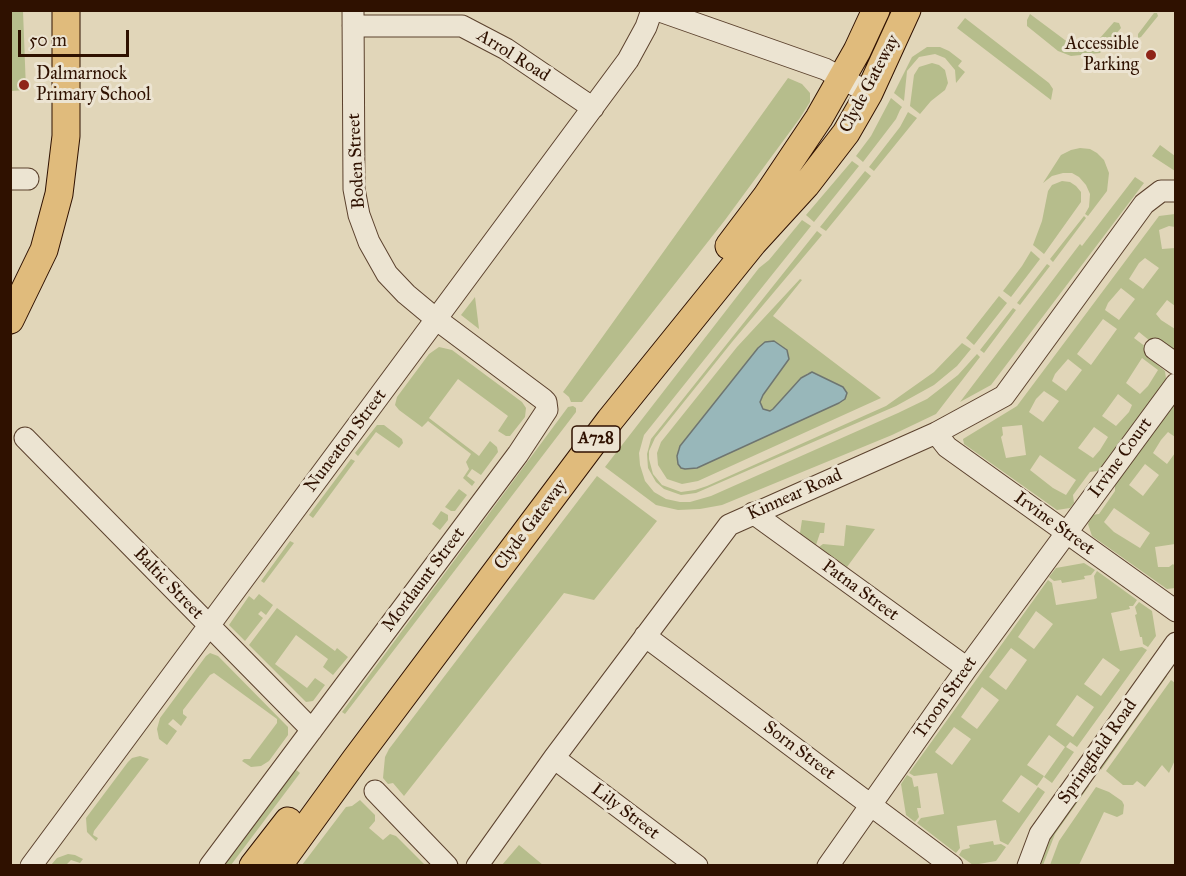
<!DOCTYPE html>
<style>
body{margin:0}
#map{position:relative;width:1186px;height:876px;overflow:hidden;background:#e1d6b9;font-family:"IM FELL Great Primer",serif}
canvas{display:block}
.frame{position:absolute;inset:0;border:12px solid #2f1100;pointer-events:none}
.scale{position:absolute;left:18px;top:30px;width:111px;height:27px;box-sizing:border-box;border:3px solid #2f1100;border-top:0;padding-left:8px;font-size:18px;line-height:21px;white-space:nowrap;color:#2f1100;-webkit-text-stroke:4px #ece4d2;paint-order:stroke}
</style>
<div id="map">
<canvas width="1186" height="876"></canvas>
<div class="frame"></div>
<div class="scale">50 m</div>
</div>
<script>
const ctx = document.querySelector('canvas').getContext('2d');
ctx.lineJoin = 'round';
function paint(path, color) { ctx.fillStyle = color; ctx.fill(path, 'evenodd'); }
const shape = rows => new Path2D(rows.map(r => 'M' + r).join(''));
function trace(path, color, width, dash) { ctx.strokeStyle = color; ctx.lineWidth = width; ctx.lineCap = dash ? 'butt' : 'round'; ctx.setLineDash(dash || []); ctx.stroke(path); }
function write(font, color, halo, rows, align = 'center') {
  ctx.font = font + ' "IM FELL Great Primer",serif'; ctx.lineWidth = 6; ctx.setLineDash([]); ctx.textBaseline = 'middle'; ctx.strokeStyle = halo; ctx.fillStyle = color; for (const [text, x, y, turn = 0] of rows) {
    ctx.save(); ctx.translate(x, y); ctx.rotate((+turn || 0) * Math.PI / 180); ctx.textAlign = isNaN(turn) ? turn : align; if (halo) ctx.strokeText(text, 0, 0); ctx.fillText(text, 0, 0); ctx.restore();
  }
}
const green = shape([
 [10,11,23,11,26,90,11,91],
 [1154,13,1157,13,1158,16,1141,37,1138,38,1138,34],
 [1030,14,1077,49,1093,46,1114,22,1119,23,1121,28,1100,53,1071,56,1058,51,1027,26,1027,20],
 [965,18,1049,83,1053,89,1051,100,957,28],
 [927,47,940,47,949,51,962,61,958,66,965,72,956,83,955,70,945,58,935,54,919,57,907,71,904,101,894,93,912,57],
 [932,63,939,65,945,70,948,83,945,90,931,101,920,114,910,106,914,75,919,67],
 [788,78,802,84,810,93,810,102,800,118,725,220,582,402,571,402,569,397,563,392],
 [891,98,902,107,900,110,896,119,863,162,856,156,871,136],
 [908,112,917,118,874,171,869,167,900,127],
 [1160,145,1175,156,1175,171,1152,156],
 [1080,148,1090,149,1097,153,1104,160,1109,173,1107,191,1088,216,1085,214,1089,207,1090,194,1086,185,1079,177,1072,173,1063,173,1052,176,1043,183,1061,155,1071,150],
 [852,161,859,166,814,222,806,215],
 [865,171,871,176,826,231,820,227],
 [1135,177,1144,183,991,385,960,402,1080,244,1082,246],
 [1062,181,1070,182,1076,186,1081,192,1081,202,1044,254,1033,245,1042,221,1048,191,1052,185],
 [1175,214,1175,227,1169,226,1159,230,1162,249,1175,248,1175,306,1167,300,1156,314,1161,320,1175,329,1175,351,1159,340,1150,341,1139,332,1134,338,1146,347,1145,352,1149,358,1165,371,1166,379,1098,471,1090,472,1087,476,1073,495,1074,503,1070,508,1057,510,964,444,963,439,1017,406,1159,216],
 [1145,258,1159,268,1143,289,1129,279,1139,263],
 [1121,288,1135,299,1119,320,1105,310,1108,303],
 [1103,319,1117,329,1091,365,1077,354],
 [1142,358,1158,370,1148,386,1140,394,1126,383],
 [1068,359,1082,370,1066,391,1052,381,1055,374],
 [1044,391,1059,401,1043,422,1029,412,1036,399],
 [1118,394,1132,405,1129,412,1116,426,1102,416],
 [1022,425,1026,455,1006,458,1001,437,1003,435,1002,427],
 [1094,427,1108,437,1100,450,1093,458,1078,448],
 [1040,455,1076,480,1066,495,1053,488,1030,470],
 [1084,216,1086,218,1053,262,1050,259],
 [802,220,811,226,644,435,639,453,640,465,645,481,654,492,666,499,680,502,690,502,711,496,898,413,927,399,958,375,977,354,980,357,936,414,892,435,722,505,700,509,678,510,656,505,605,467,759,268,769,260],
 [817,231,822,235,732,342,655,438,649,451,649,459,653,474,662,485,681,492,695,490,707,486,886,406,934,372,962,343,971,349,957,366,934,385,896,406,696,493,681,495,664,489,656,482,648,468,647,454,651,439],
 [1031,251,1040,259,1011,297,1003,291,1022,266],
 [1047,264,1050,266,1020,305,1017,303],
 [800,279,802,280,773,316,881,398,698,481,682,484,667,479,658,465,657,453,661,442,737,347],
 [774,341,787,350,789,359,763,395,760,402,763,409,770,411,773,409,801,378,808,373,815,373,843,387,843,401,697,468,678,450,680,446,758,348],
 [999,296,1007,303,974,345,966,338],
 [475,297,479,329,461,315],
 [1013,308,1016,310,984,353,980,350],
 [439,347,452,350,522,402,526,408,525,417,510,436,506,436,498,431,508,416,458,379,429,418,479,456,490,441,497,447,498,452,481,475,472,469,467,476,475,482,472,486,463,478,469,469,466,462,471,454,428,421,422,427,399,410,395,405,397,397,429,354],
 [1175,401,1175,437,1168,432,1161,440,1153,453,1167,464,1175,453,1175,544,1155,547,1158,567,1169,567,1173,564,1175,566,1175,588,1167,589,1092,536,1088,524,1092,515,1099,514,1115,491,1115,484],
 [1145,464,1159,475,1143,496,1129,485],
 [1114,508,1150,533,1140,548,1114,532,1104,522],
 [573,406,576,408,576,412,345,714,342,712,568,407],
 [377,425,384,425,402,439,403,443,399,448,376,432,358,456,355,453],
 [351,459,355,461,313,518,309,515],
 [597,476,657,521,594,600,564,593,404,796,393,783,388,784,383,778,385,757,389,749],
 [459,489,467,495,455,511,451,511,445,507],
 [441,511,448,515,448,520,440,530,432,524],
 [802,520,825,523,824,533,820,533,816,545,800,533],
 [846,525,875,529,847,567,819,547,823,544,844,546],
 [290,541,294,543,264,583,261,581],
 [1084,563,1095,570,1091,575,1084,576,1085,579,1062,583,1061,580,1054,581,1049,577,1056,568],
 [1097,571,1137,600,1133,606,1129,606,1130,609,1111,613,1120,651,1142,647,1147,650,1077,747,1070,742,1066,747,1074,752,1052,783,1044,777,1065,747,1049,735,1027,765,1044,776,1037,786,1021,775,1002,801,1019,813,1038,787,1045,792,1008,845,1000,841,996,820,957,826,960,848,956,853,917,823,921,818,944,814,937,773,914,776,909,773,1048,580,1052,583,1056,605,1095,599,1097,598,1094,576],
 [1036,611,1053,624,1034,649,1018,637],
 [1011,648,1027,660,1006,690,989,677],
 [1103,658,1120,670,1101,696,1084,684],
 [982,687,999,700,977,729,961,717],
 [1077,695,1094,707,1073,737,1056,725],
 [954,727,971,739,952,765,935,752],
 [259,594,273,605,266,615,261,611,258,614,263,618,245,641,229,625,249,596,254,600],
 [1139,602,1152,611,1156,636,1148,647,1143,644,1142,637,1140,637,1135,615,1137,614,1135,607],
 [277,608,335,651,337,648,348,657,333,675,323,667,328,659,296,635,275,664,307,688,315,678,325,685,313,701,306,702,249,645],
 [210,653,218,656,288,727,288,735,269,761,261,766,251,767,242,761,244,759,250,759,277,723,277,719,214,673,210,675,183,710,183,714,187,717,181,726,173,719,168,724,177,731,167,745,159,739,157,729,160,718,206,656],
 [1167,676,1101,770,1100,765,1162,677],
 [1171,680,1175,683,1176,758,1169,773,1162,765,1145,787,1137,781,1133,785,1123,785,1106,771],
 [140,756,149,759,94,831,93,835,98,838,96,841,87,832,86,818,128,762,132,758],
 [295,769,300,773,231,865,224,866],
 [907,775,912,778,914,787,918,786,921,808,917,808,919,817,915,822,906,815,901,784],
 [1087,786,1089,786,1055,834,1043,865,1038,866,1045,843],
 [1096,787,1109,792,1122,801,1124,805,1123,814,1117,817,1104,812,1079,865,1050,865,1059,841],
 [360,800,375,815,375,821,369,828,383,840,390,834,396,836,425,865,302,865,346,807,352,806],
 [993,841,994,845,1001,844,1006,847,996,861,973,865,959,855,962,850,970,848,969,845],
 [519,845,543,865,502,865],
 [68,854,75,855,83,859,80,863,71,860,66,865,51,865,57,858]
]);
const water = shape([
 [774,341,787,350,789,359,763,395,760,402,763,409,770,411,773,409,801,378,812,372,843,387,847,393,845,399,839,403,697,468,685,469,681,468,678,464,677,456,680,446,758,348,765,342,774,341]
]);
const minor = shape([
 [657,10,825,69,869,93],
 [353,26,462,26,506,49,593,108],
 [10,179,28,179],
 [1155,349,1176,364],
 [936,433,947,447,1176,611],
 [25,438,312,730],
 [753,513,967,668],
 [645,636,952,866],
 [554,758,697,866],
 [375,791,447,866],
 [31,866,628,60,646,27,652,10],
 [210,866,518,454,547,410,546,402,543,399,436,319,406,294,387,274,369,242,359,215,354,189,353,10],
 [477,866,554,758,729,525,936,433,1004,396,1144,204,1161,191,1176,191],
 [828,866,967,668,1176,384],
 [1028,866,1040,834,1176,643]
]);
const major = shape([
 [729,246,766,197,819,118,857,51,876,10],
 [10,320,44,250,59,194,66,136,66,10],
 [253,866,288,821],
 [278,866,355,760,610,420,753,243,806,185,846,133,869,93,907,10]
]);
const markers = [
 [1151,55,6,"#8f2418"],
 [24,85,6,"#8f2418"]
];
const shields = [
 [596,439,48]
];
const shieldNames = [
 ["A728",596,439]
];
const poiNames = [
 ["Accessible",1139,45],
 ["Parking",1139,66],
 ["Dalmarnock",36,75,"left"],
 ["Primary School",36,96,"left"]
];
const streetNames = [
 ["Arrol Road",513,56,32],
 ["Clyde Gateway",870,84,-62],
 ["Boden Street",357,161,-93],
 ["Nuneaton Street",346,441,-53],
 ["Irvine Court",1121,458,-54],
 ["Kinnear Road",795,495,-24],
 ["Irvine Street",1054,524,36],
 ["Clyde Gateway",531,525,-53],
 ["Mordaunt Street",424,580,-53],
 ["Baltic Street",168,584,46],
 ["Patna Street",860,591,36],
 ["Troon Street",946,698,-55],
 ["Sorn Street",799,751,37],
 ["Springfield Road",1098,752,-55],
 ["Lily Street",625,812,37]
];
paint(green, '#b6bd8c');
paint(water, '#98b7ba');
trace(water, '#6e7570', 1.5);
trace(minor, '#5c422e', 23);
trace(major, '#2f1100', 29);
trace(minor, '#ece4d2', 21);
trace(major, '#e0bb7c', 27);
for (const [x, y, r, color] of markers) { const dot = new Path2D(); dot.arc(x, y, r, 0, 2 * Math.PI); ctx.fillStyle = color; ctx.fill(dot); trace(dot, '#ece4d2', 2); }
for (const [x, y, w] of shields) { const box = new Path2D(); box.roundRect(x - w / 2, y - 13, w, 26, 4.5); ctx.fillStyle = '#ece4d2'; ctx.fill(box); trace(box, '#2f1100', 1.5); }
write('bold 16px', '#2f1100', null, shieldNames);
write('18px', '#2f1100', '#ece4d2', poiNames, 'right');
write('18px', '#2f1100', '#ece4d2', streetNames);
</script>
